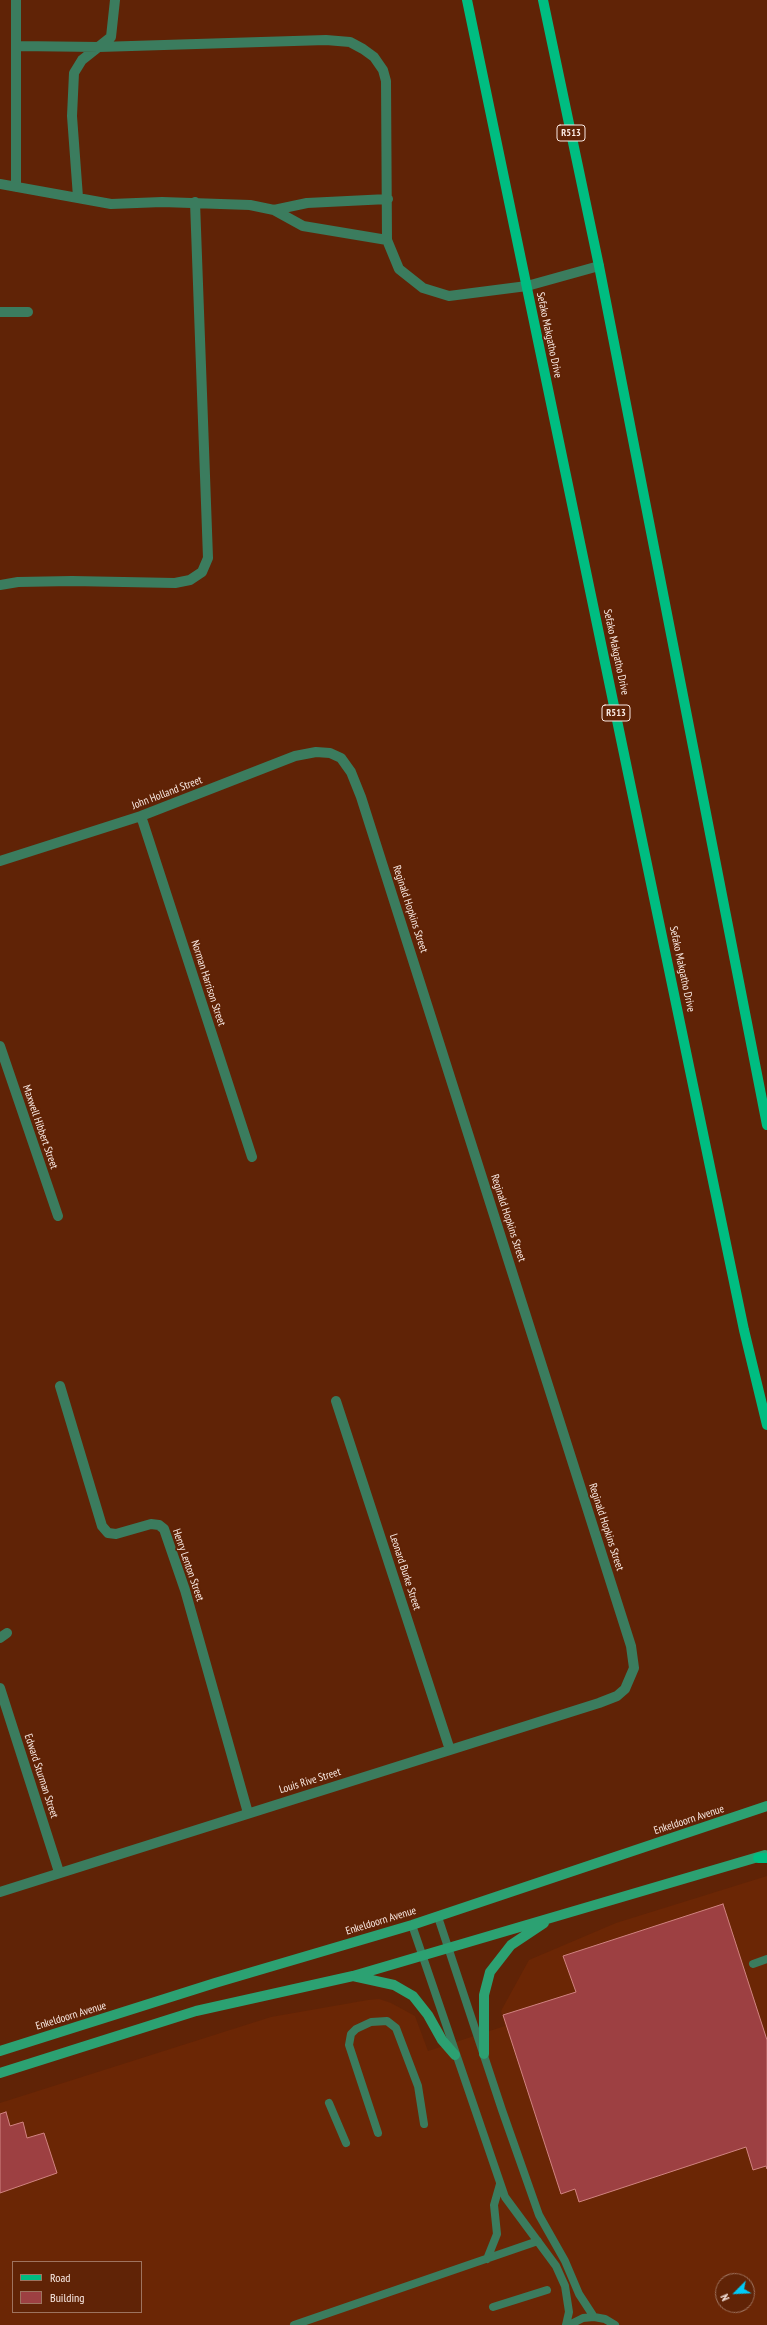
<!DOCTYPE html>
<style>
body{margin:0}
#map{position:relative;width:767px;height:2325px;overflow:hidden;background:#602306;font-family:"PT Sans Narrow",sans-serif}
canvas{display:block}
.legend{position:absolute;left:12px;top:2261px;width:130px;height:52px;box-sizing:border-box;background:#602306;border:1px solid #9e735f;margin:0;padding:5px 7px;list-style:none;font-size:12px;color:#faeae4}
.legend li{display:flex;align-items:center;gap:8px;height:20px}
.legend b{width:20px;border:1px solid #9e735f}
.north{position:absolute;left:715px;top:2273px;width:40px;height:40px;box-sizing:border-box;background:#602306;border:1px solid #9e735f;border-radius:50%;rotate:246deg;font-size:11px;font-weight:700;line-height:16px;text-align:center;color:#faeae4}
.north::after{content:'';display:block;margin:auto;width:14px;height:18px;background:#00cbf8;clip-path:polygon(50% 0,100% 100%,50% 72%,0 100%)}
</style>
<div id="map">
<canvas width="767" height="2325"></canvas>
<ul class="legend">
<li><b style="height:5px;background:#00bd81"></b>Road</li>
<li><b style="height:11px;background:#9d4042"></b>Building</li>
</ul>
<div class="north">N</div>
</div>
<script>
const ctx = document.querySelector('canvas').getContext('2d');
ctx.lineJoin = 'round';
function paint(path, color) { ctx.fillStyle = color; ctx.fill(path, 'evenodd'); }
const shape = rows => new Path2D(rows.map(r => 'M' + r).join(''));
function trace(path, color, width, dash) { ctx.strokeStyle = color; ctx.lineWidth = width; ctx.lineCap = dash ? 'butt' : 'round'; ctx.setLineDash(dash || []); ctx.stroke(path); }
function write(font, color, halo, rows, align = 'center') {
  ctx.font = font + ' "PT Sans Narrow",sans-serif'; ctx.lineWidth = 3.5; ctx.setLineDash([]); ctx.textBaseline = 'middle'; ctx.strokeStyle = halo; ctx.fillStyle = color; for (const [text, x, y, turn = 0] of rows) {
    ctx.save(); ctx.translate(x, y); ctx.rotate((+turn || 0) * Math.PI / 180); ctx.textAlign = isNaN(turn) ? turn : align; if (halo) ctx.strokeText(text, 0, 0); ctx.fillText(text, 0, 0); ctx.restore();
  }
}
const built = shape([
 [767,1876,767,2325,0,2325,0,2103,271,2017,368,2000,379,1999,391,2003,415,2016,428,2051,505,2026,501,2011,529,1960,616,1923],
 [13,2262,141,2262,141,2312,13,2312],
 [723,2281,747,2281,747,2305,723,2305]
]);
const building = shape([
 [723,1904,767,2040,767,2169,766,2166,753,2170,746,2147,579,2202,575,2189,561,2194,503,2015,576,1992,563,1956,723,1904],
 [6,2112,10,2126,23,2122,27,2138,44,2133,57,2173,0,2193,0,2114,6,2112]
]);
const lane = shape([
 [438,1917,502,2110,539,2215,565,2261,579,2294,594,2317],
 [412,1925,505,2197,556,2266,565,2286,569,2312,566,2325],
 [753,1964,767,1959],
 [329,2103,346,2143],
 [378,2133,349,2045,351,2034,356,2029,371,2022,387,2021,396,2028,418,2086,424,2124],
 [487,2259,497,2234,494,2205,500,2184],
 [493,2307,547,2290],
 [294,2325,538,2241],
 [569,2325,583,2318,594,2317,605,2319,615,2325]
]);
const street = shape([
 [17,46,99,47,326,40,350,42,363,49,374,57,383,70,386,81,387,240,399,269,423,288,449,296,527,286,599,266],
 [0,184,111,204,162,202,250,205,274,210,303,226,387,240],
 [16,187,16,0],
 [78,197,72,116,74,73,82,60,111,37,115,0],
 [274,210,307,203,388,199],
 [0,312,28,312],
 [0,585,18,582,72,581,175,583,190,580,202,572,208,558,195,202],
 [141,816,252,1157],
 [0,861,141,816,295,756,316,752,330,753,341,758,351,772,361,797,631,1646,634,1668,625,1689,617,1696,599,1703,0,1892],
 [0,1046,58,1216],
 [60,1386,102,1526,108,1533,116,1534,151,1524,159,1525,164,1529,185,1590,248,1813],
 [336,1401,450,1750],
 [0,1638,7,1633],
 [0,1688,59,1872]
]);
const secondary = shape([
 [353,1976,394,1985,413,1996,428,2015,442,2040,455,2055],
 [0,2051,215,1983,412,1925,767,1806],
 [484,2054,484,1995,490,1972,511,1945,544,1923],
 [0,2073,196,2011,353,1976,765,1855]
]);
const primary = shape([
 [467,0,744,1330,767,1425],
 [543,0,599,266,767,1125],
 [758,1858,767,1858]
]);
const shields = [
 [571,133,28],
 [616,713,28]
];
const shieldNames = [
 ["R513",571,133],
 ["R513",616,713]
];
const streetNames = [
 ["Sefako Makgatho Drive",549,335,78],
 ["Sefako Makgatho Drive",616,652,78],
 ["John Holland Street",167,793,-21],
 ["Reginald Hopkins Street",410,909,72],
 ["Sefako Makgatho Drive",682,969,78],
 ["Norman Harrison Street",208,983,72],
 ["Maxwell Hibbert Street",40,1127,71],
 ["Reginald Hopkins Street",508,1218,72],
 ["Reginald Hopkins Street",606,1527,72],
 ["Henry Lenton Street",188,1565,71],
 ["Leonard Burke Street",405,1572,72],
 ["Edward Sturman Street",41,1776,72],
 ["Louis Rive Street",310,1781,-17],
 ["Enkeldoorn Avenue",689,1820,-18],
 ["Enkeldoorn Avenue",381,1921,-17],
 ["Enkeldoorn Avenue",71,2016,-17]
];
paint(built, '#6b2605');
paint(building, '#9d4042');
trace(building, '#d18381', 1);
trace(lane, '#3b7c5e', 8);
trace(street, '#3b7c5e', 10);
trace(secondary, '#2ca172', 10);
trace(primary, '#00bd81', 10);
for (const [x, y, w] of shields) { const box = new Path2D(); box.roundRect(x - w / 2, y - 8, w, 16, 3); ctx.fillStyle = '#602306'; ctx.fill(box); trace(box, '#faeae4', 1); }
write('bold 10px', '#faeae4', null, shieldNames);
write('11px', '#faeae4', '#602306', streetNames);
</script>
